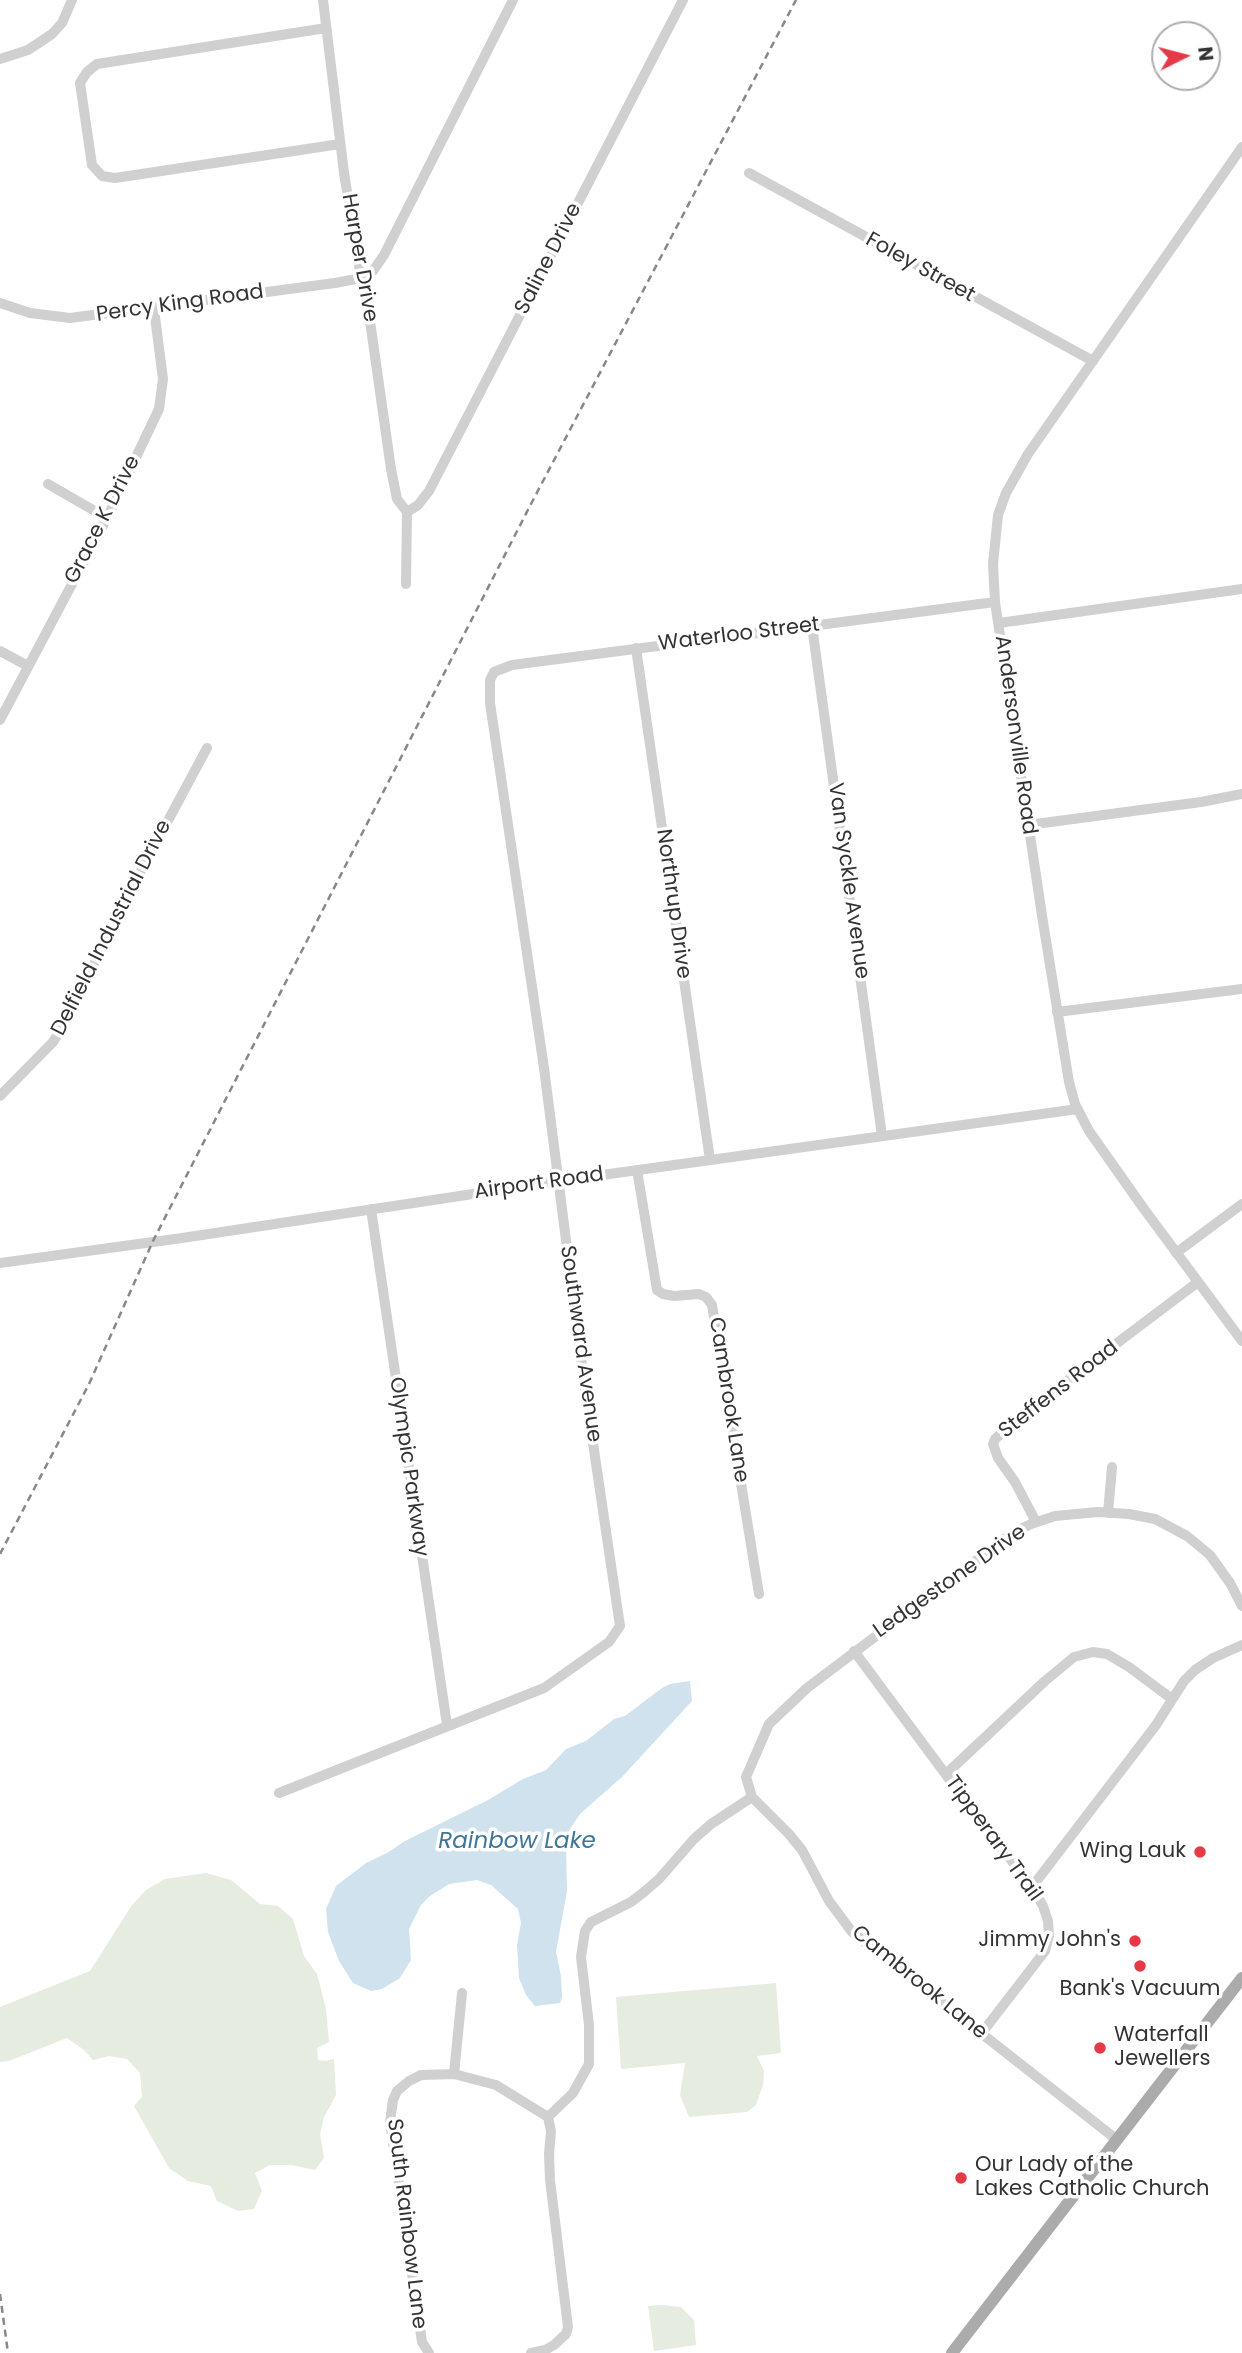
<!DOCTYPE html>
<style>
body{margin:0}
#map{position:relative;width:1242px;height:2353px;overflow:hidden;background:#fff;font-family:Poppins,sans-serif}
canvas{display:block}
.north{position:absolute;left:1151px;top:21px;width:70px;height:70px;box-sizing:border-box;background:#fff;border:2px solid #adadad;border-radius:50%;rotate:84deg;font-size:19px;font-weight:700;line-height:28px;text-align:center;color:#333}
.north::after{content:'';display:block;margin:auto;width:24px;height:32px;background:#e63946;clip-path:polygon(50% 0,100% 100%,50% 72%,0 100%)}
</style>
<div id="map">
<canvas width="1242" height="2353"></canvas>
<div class="north">N</div>
</div>
<script>
const ctx = document.querySelector('canvas').getContext('2d');
ctx.lineJoin = 'round';
function paint(path, color) { ctx.fillStyle = color; ctx.fill(path, 'evenodd'); }
const shape = rows => new Path2D(rows.map(r => 'M' + r).join(''));
function trace(path, color, width, dash) { ctx.strokeStyle = color; ctx.lineWidth = width; ctx.lineCap = dash ? 'butt' : 'round'; ctx.setLineDash(dash || []); ctx.stroke(path); }
function write(font, color, halo, rows, align = 'center') {
  ctx.font = font + ' Poppins,sans-serif'; ctx.lineWidth = 7; ctx.setLineDash([]); ctx.textBaseline = 'middle'; ctx.strokeStyle = halo; ctx.fillStyle = color; for (const [text, x, y, turn = 0] of rows) {
    ctx.save(); ctx.translate(x, y); ctx.rotate((+turn || 0) * Math.PI / 180); ctx.textAlign = isNaN(turn) ? turn : align; if (halo) ctx.strokeText(text, 0, 0); ctx.fillText(text, 0, 0); ctx.restore();
  }
}
const green = shape([
 [206,1873,231,1880,260,1904,278,1906,293,1919,304,1956,317,1974,326,2009,329,2042,317,2048,318,2060,325,2061,334,2059,336,2095,324,2117,320,2134,324,2158,315,2170,291,2165,270,2165,255,2173,262,2191,254,2209,238,2211,217,2201,211,2186,188,2181,169,2168,134,2106,142,2097,140,2073,127,2059,109,2056,93,2060,84,2050,67,2038,9,2061,0,2062,0,2007,90,1971,132,1905,146,1890,165,1879],
 [776,1983,781,2053,757,2056,764,2071,763,2085,756,2105,747,2112,689,2117,680,2095,685,2063,621,2069,616,1997],
 [661,2305,681,2307,694,2320,696,2345,654,2351,648,2306]
]);
const water = shape([
 [690,1681,692,1701,622,1777,580,1814,570,1829,566,1846,567,1891,556,1952,561,1976,562,1997,560,2003,535,2006,526,1995,519,1978,517,1945,521,1923,518,1909,491,1885,477,1880,449,1884,430,1896,421,1905,409,1929,411,1960,400,1978,382,1989,371,1991,353,1983,339,1961,328,1932,326,1909,336,1886,366,1863,387,1853,405,1841,488,1800,523,1779,546,1770,566,1749,586,1741,614,1719,625,1716,662,1688,670,1684]
]);
const minor = shape([
 [323,0,344,173,361,278,367,300,391,469,397,499,407,512],
 [326,28,97,64,87,72,80,83,92,165,102,176,115,178,340,144],
 [0,59,28,50,52,34,62,23,72,0],
 [1242,147,1028,454,1006,493,998,515,993,564,995,602,1043,922,1069,1082,1075,1104,1089,1131,1144,1209,1242,1341],
 [749,173,1093,361],
 [0,303,30,313,70,318,335,283,361,278,373,271,384,255,513,0],
 [48,484,107,518],
 [407,512,418,505,429,491,683,0],
 [406,584,407,512],
 [999,623,1242,589],
 [812,626,882,1136],
 [636,648,710,1160],
 [0,651,28,666],
 [0,720,107,518,159,409,163,379,154,309],
 [1028,825,1201,802,1242,794],
 [1057,1012,1242,989],
 [0,1096,53,1042,67,1020,121,908,207,748],
 [637,1170,657,1290,663,1294,674,1296,699,1294,706,1297,712,1305,759,1594],
 [371,1209,447,1725],
 [1176,1253,1242,1204],
 [0,1263,182,1238,559,1181,1078,1109],
 [1108,1513,1112,1467],
 [1036,1522,1015,1482,998,1458,993,1444,995,1439,1023,1414,1198,1282],
 [854,1651,996,1842,1027,1879,1043,1906,1048,1921,1049,1936,1045,1951,981,2034],
 [946,1774,1045,1681,1074,1657,1093,1652,1107,1654,1129,1667,1172,1699],
 [279,1793,544,1688,609,1642,620,1626,585,1389,544,1068,490,703,490,680,494,672,512,665,995,602],
 [1032,1887,1156,1725,1184,1681,1195,1670,1213,1658,1242,1645],
 [454,2074,462,1993],
 [548,2117,573,2093,589,2064,589,2025,581,1957,585,1931,591,1922,631,1902,644,1892,659,1879,694,1839,711,1824,752,1797],
 [1116,2139,852,1932,829,1901,802,1850,789,1834,752,1797,746,1777,769,1724,807,1688,1014,1532,1031,1524,1055,1516,1098,1512,1129,1514,1155,1519,1187,1536,1210,1555,1230,1583,1242,1606],
 [429,2353,422,2342,390,2122,393,2100,397,2091,409,2081,421,2075,454,2074,496,2085,548,2117],
 [531,2353,545,2350,554,2345,566,2334,568,2327,550,2180,549,2154,551,2131,548,2117]
]);
const major = shape([
 [952,2353,1242,1978]
]);
const rail = shape([
 [0,1554,89,1384,153,1241,532,502,796,0],
 [0,2294,8,2353]
]);
const markers = [
 [1200,1852,7,"#e63946"],
 [1135,1941,7,"#e63946"],
 [1140,1966,7,"#e63946"],
 [1100,2048,7,"#e63946"],
 [961,2178,7,"#e63946"]
];
const streetNames = [
 ["Harper Drive",359,258,80],
 ["Saline Drive",549,259,-63],
 ["Foley Street",920,268,29],
 ["Percy King Road",180,304,-8],
 ["Grace K Drive",103,520,-63],
 ["Waterloo Street",739,635,-7],
 ["Andersonville Road",1015,735,82],
 ["Van Syckle Avenue",848,881,82],
 ["Northrup Drive",673,904,82],
 ["Delfield Industrial Drive",112,928,-63],
 ["Airport Road",539,1184,-8],
 ["Southward Avenue",580,1344,82],
 ["Steffens Road",1059,1390,-38],
 ["Cambrook Lane",728,1400,81],
 ["Olympic Parkway",408,1467,82],
 ["Ledgestone Drive",950,1582,-35],
 ["Tipperary Trail",993,1839,54],
 ["Cambrook Lane",919,1983,39],
 ["South Rainbow Lane",406,2224,83]
];
const poiNames = [
 ["Wing Lauk",1186,1852],
 ["Jimmy John's",1121,1941],
 ["Bank's Vacuum",1140,1990,"center"],
 ["Waterfall",1114,2036,"left"],
 ["Jewellers",1114,2060,"left"],
 ["Our Lady of the",975,2166,"left"],
 ["Lakes Catholic Church",975,2190,"left"]
];
const waterNames = [
 ["Rainbow Lake",517,1842]
];
paint(green, '#e6ecdf');
paint(water, '#cfe2ee');
trace(minor, '#d0d0d0', 10);
trace(major, '#ababab', 12);
trace(rail, '#888', 2.5, [7, 5]);
for (const [x, y, r, color] of markers) { const dot = new Path2D(); dot.arc(x, y, r, 0, 2 * Math.PI); ctx.fillStyle = color; ctx.fill(dot); trace(dot, '#fff', 2.5); }
write('21px', '#333', '#fff', streetNames);
write('21px', '#333', '#fff', poiNames, 'right');
write('italic 23px', '#3f7597', '#fff', waterNames);
</script>
